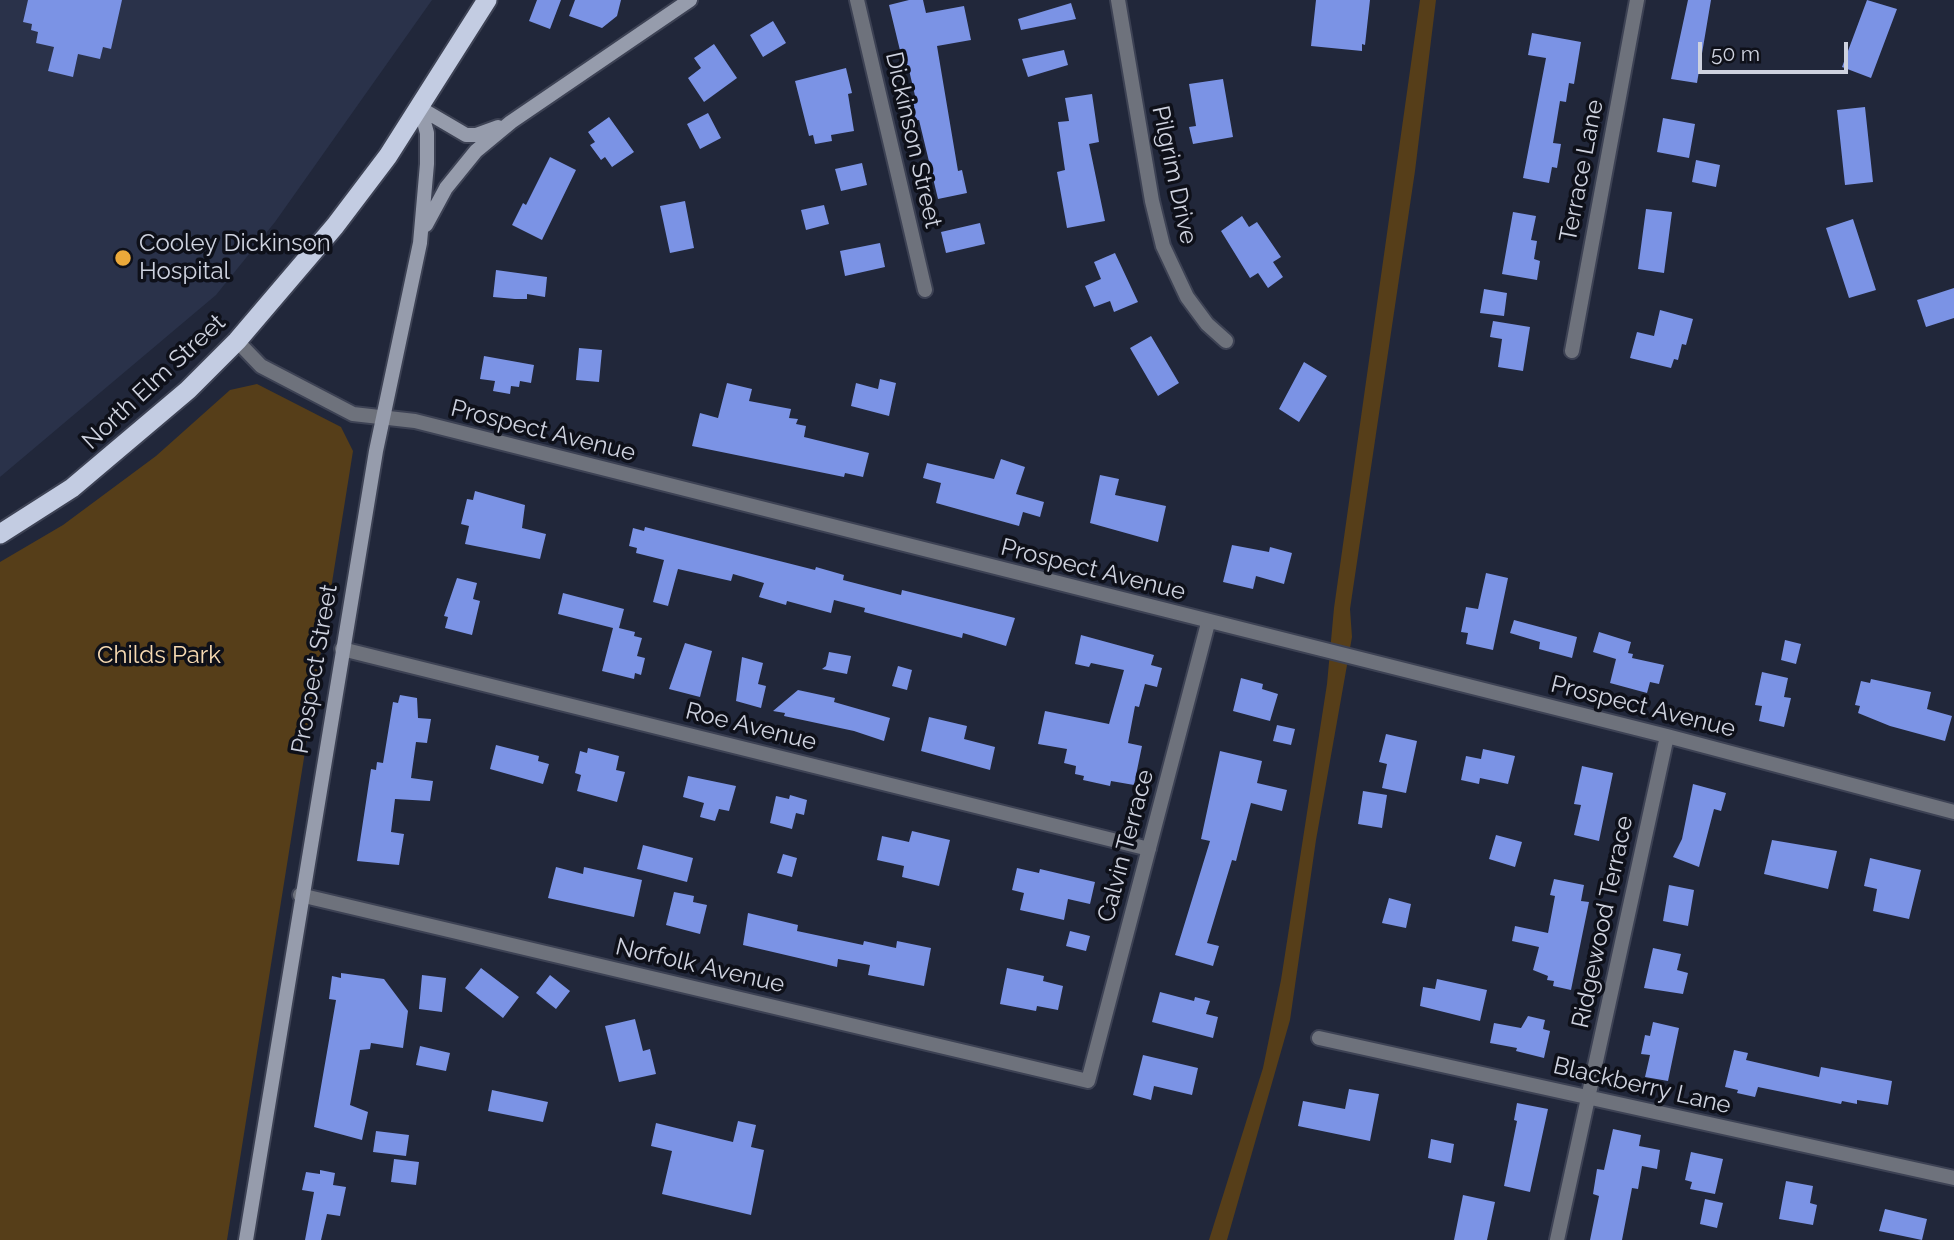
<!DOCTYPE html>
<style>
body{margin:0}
#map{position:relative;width:1954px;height:1240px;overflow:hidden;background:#21273a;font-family:Raleway,sans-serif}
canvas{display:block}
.scale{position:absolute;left:1698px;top:42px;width:150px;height:32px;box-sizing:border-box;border:4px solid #ced2df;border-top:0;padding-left:9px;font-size:21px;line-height:24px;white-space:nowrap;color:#ced2df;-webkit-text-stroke:5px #0e1019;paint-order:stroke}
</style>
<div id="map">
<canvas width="1954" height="1240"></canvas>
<div class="scale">50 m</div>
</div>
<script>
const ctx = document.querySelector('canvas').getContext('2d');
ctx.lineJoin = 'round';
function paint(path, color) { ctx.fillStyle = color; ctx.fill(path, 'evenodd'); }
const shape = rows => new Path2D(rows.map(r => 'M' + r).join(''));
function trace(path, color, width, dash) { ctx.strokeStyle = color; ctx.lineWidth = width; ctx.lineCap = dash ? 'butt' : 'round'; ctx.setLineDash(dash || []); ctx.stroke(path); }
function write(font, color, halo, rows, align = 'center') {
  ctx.font = font + ' Raleway,sans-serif'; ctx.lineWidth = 7; ctx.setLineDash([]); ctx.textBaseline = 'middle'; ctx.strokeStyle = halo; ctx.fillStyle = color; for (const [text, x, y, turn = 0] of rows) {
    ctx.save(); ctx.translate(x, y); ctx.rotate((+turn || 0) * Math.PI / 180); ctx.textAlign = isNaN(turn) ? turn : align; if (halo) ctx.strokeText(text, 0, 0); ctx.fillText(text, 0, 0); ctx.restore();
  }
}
const built = shape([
 [0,0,432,0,275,222,216,295,0,477]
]);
const green = shape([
 [1420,0,1436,0,1415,171,1350,609,1352,637,1316,840,1290,1020,1227,1240,1209,1240,1263,1068,1281,980,1327,684,1334,608],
 [257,384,341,427,353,451,227,1240,0,1240,0,562,63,525,156,456,230,390]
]);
const building = shape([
 [28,0,122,0,111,49,103,47,100,59,78,54,73,77,48,71,54,47,36,43,38,32,31,30,32,24,23,22],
 [537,0,561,0,550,29,529,21],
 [575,0,621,0,617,16,602,28,569,16],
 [909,0,923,0,926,13,964,6,971,40,937,46,958,171,962,170,967,193,938,199,919,120,915,121,912,100,916,100,909,70,905,71,889,5],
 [1316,0,1370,0,1365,45,1362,44,1362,51,1311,46],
 [1688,0,1711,0,1697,83,1671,79],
 [1867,0,1897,9,1871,78,1842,67],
 [1071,3,1076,19,1021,30,1018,19],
 [773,21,786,43,763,57,750,35],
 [1532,33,1581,42,1574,84,1569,83,1566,102,1560,101,1553,143,1561,144,1557,168,1552,167,1549,183,1523,178,1546,58,1528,55],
 [714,44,737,78,704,102,688,78,701,68,694,58],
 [1064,50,1068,65,1028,77,1022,59],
 [846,68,852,93,848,94,854,131,831,135,832,141,815,144,813,135,809,136,795,81],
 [1223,79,1233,137,1193,144,1189,127,1196,126,1189,84],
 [1092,94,1099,142,1089,144,1105,221,1067,228,1057,172,1065,170,1058,122,1069,121,1065,98],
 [1865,107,1873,182,1845,185,1837,110],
 [708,113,721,138,700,149,687,124],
 [609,117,634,152,612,167,605,157,601,160,590,145,595,142,588,132],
 [1663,118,1695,124,1689,158,1657,152],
 [550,157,576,170,542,240,512,225,523,203,526,205],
 [1696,160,1720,165,1716,187,1692,182],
 [862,163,867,185,841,191,835,169],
 [685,201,694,248,670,253,660,206],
 [824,205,829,224,806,230,801,210],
 [1646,209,1672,212,1664,273,1638,269],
 [1513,212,1536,216,1531,240,1537,241,1534,259,1540,261,1537,280,1502,274],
 [1242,216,1249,227,1257,222,1281,257,1273,262,1283,277,1268,288,1258,273,1250,278,1221,231],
 [1853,219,1876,290,1849,298,1826,228],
 [980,223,985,244,946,253,941,232],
 [880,243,885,267,845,276,840,251],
 [1115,253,1138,302,1114,312,1110,301,1094,307,1085,286,1101,279,1094,262],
 [496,270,547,277,545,297,527,294,527,299,515,299,493,297],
 [1954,288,1954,318,1926,327,1917,300],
 [1484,289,1507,293,1504,316,1480,313],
 [1660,310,1693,319,1686,345,1682,344,1678,360,1674,359,1671,368,1630,358,1637,332,1654,336],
 [1493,321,1530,327,1523,371,1498,367,1502,339,1490,337],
 [1151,336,1179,383,1158,396,1130,348],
 [579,348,602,350,599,382,576,380],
 [484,356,534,365,531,383,520,381,519,387,511,386,510,394,493,391,495,381,480,379],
 [1304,362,1327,376,1299,422,1279,409],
 [880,379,896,383,889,416,851,406,856,383,878,389],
 [727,383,752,389,749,401,791,409,789,418,798,419,796,424,806,426,804,437,869,453,863,477,845,473,844,477,692,446,700,413,718,418],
 [1001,459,1025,467,1016,494,1044,502,1040,517,1023,512,1019,526,936,503,941,483,923,478,927,463,994,479],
 [1100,475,1119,479,1115,495,1166,506,1158,542,1090,523],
 [475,491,525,505,522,528,546,534,540,559,465,544,469,526,461,524,467,499,473,500],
 [645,527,815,570,816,567,844,575,843,580,901,595,902,590,1015,618,1006,646,963,633,962,638,864,612,865,608,834,600,831,613,787,601,786,605,759,597,764,583,733,574,731,581,678,569,668,606,653,602,664,560,636,553,637,548,629,546,633,528,644,531],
 [1232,545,1269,552,1270,547,1292,553,1284,584,1256,576,1253,589,1223,582],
 [1486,573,1508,578,1493,650,1466,644,1468,633,1461,632,1466,607,1478,609],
 [457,578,477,583,473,599,480,601,472,635,445,628,448,617,444,616],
 [563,593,624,609,619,628,635,632,634,636,642,638,637,656,645,658,641,675,635,673,634,679,602,671,613,628,558,614],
 [1514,620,1577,637,1572,658,1539,649,1540,642,1510,633],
 [1599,632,1631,642,1628,653,1633,654,1632,658,1664,665,1659,684,1650,682,1647,693,1610,683,1616,659,1593,652],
 [1081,635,1154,655,1151,665,1162,668,1157,687,1145,684,1139,707,1135,706,1128,743,1142,746,1134,785,1111,781,1110,786,1083,780,1084,776,1075,774,1076,766,1064,763,1067,749,1038,744,1045,711,1109,724,1124,670,1091,663,1089,667,1075,664],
 [1785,640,1801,644,1796,664,1781,660],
 [685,643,712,651,700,697,669,689],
 [829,652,851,656,847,674,822,669,826,666],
 [742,657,763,663,758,684,766,686,761,708,736,701],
 [898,666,912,670,907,690,892,686],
 [1762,672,1788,678,1784,697,1791,698,1784,727,1759,721,1762,706,1755,705],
 [1241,678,1263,684,1262,689,1278,694,1270,721,1233,711],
 [1871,679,1931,692,1927,709,1952,716,1945,741,1890,726,1858,713,1860,706,1855,705,1861,681,1870,683],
 [798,690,835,698,834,702,890,718,884,741,854,731,784,716,785,713,773,711],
 [400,695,417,698,418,718,431,719,427,743,416,742,411,778,433,781,430,801,395,799,391,832,404,834,399,865,357,861,371,769,376,770,377,762,383,763,393,702,398,703],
 [929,717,967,726,964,739,995,747,990,770,921,751],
 [1277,725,1295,729,1291,745,1273,741],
 [1386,734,1417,741,1406,793,1382,788,1387,764,1379,762],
 [496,745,539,756,538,761,549,764,543,784,490,769],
 [588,748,619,756,616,770,625,772,617,802,577,791,581,775,575,773,580,751,587,753],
 [1483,749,1515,756,1508,784,1480,778,1479,784,1461,780,1466,756,1481,759],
 [1220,751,1262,761,1257,783,1287,790,1282,811,1251,803,1236,861,1232,860,1207,943,1219,946,1213,966,1175,955,1210,841,1201,839],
 [1582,766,1613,773,1599,841,1574,835,1581,805,1574,804],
 [688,776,736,786,729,811,719,809,715,821,700,817,704,803,683,797],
 [1693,784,1726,793,1721,811,1714,809,1699,867,1673,857,1682,839],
 [1363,791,1387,795,1382,828,1358,824],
 [790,795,807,800,804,815,796,813,792,829,770,823,776,796,789,799],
 [912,831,950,840,939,886,902,877,904,866,877,860,882,836,909,842],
 [1496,835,1522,842,1515,867,1489,859],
 [1772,840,1837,851,1828,889,1764,874],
 [643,845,693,858,687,882,637,869],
 [783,854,797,858,792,877,777,873],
 [1870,858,1921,870,1909,919,1873,911,1877,889,1864,886],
 [556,867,583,874,584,867,642,880,634,917,548,898],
 [1017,868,1039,873,1040,869,1095,882,1090,904,1068,899,1064,920,1020,910,1024,893,1012,890],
 [1554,879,1584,885,1581,901,1589,902,1571,990,1553,986,1554,981,1547,980,1548,976,1533,970,1539,947,1512,941,1515,926,1548,933,1555,896,1550,895],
 [1669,885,1694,890,1688,926,1663,921],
 [674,892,694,896,693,902,707,905,700,934,666,925],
 [1389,898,1411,904,1406,928,1382,923],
 [748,913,798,925,797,931,863,945,864,941,896,948,897,941,931,948,924,986,868,975,870,965,838,959,837,967,743,945],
 [1070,931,1090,936,1086,951,1066,946],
 [1653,948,1681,954,1677,970,1688,973,1683,994,1644,988],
 [481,968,519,997,503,1018,465,988],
 [1007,968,1044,976,1043,981,1063,986,1058,1010,1037,1006,1036,1011,1000,1004],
 [341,973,384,979,408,1011,403,1048,371,1043,370,1049,360,1050,350,1105,368,1112,362,1140,314,1127,336,1000,329,999,332,976,341,978],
 [422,975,446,978,442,1012,419,1009],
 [550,975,570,991,556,1009,536,993],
 [1437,979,1487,990,1480,1021,1420,1006,1423,987,1435,989],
 [1160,992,1194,1001,1195,997,1210,1001,1206,1014,1218,1017,1213,1038,1152,1022],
 [1528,1016,1545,1020,1543,1029,1550,1031,1544,1058,1516,1051,1517,1048,1490,1043,1494,1023,1521,1028],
 [635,1019,643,1051,650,1049,656,1074,619,1082,605,1026],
 [1653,1022,1679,1028,1668,1081,1645,1077,1650,1055,1641,1054,1645,1035,1650,1036],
 [420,1046,450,1053,446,1071,416,1065],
 [1734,1050,1748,1053,1746,1060,1819,1077,1821,1067,1892,1081,1888,1105,1857,1100,1857,1104,1842,1101,1841,1104,1758,1087,1755,1097,1737,1093,1738,1090,1725,1087],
 [1143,1055,1198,1068,1192,1095,1154,1086,1151,1100,1133,1095],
 [1349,1089,1379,1094,1370,1141,1298,1126,1303,1101,1345,1109],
 [492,1090,548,1102,543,1122,488,1111],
 [1517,1103,1548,1109,1530,1192,1504,1186,1517,1121,1514,1120],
 [738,1121,756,1125,751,1147,764,1150,751,1215,662,1194,672,1151,651,1146,656,1123,733,1142],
 [1613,1129,1641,1135,1639,1146,1660,1150,1657,1169,1642,1166,1638,1189,1632,1188,1622,1240,1590,1240,1599,1196,1593,1194,1597,1169,1604,1170],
 [376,1131,409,1135,406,1156,373,1152],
 [1431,1139,1454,1144,1451,1163,1428,1158],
 [1691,1152,1723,1159,1715,1194,1690,1189,1692,1182,1685,1180],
 [394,1159,419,1162,416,1185,391,1182],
 [320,1170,335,1173,333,1185,346,1187,340,1216,327,1214,321,1240,305,1240,314,1192,302,1190,306,1172,320,1174],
 [1786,1181,1813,1186,1810,1203,1817,1205,1813,1225,1779,1219],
 [1463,1195,1495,1202,1487,1240,1454,1240],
 [1705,1199,1723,1203,1717,1228,1700,1224],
 [1885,1209,1927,1219,1922,1240,1879,1231]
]);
const minor = shape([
 [857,0,925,290],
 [1118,0,1152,201,1163,246,1187,297,1207,324,1226,341],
 [237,341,261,366,353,414,415,421,1667,736,1954,812],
 [1572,351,1637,0],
 [342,649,1149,849],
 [300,895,1088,1081,1208,623],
 [1319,1038,1954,1178],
 [1557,1240,1667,736]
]);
const secondary = shape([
 [420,108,466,135,476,135,498,127],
 [426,225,446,188,476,151,511,122,690,0],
 [246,1240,376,451,420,243,427,164,427,133,420,108]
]);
const trunk = shape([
 [0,534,72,488,188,390,237,341,335,226,388,156,487,0]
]);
const markers = [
 [123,258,9,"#eba93a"]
];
const streetNames = [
 ["Dickinson Street",913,140,77],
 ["Terrace Lane",1582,171,-79],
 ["Pilgrim Drive",1174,175,78],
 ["North Elm Street",154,382,-43],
 ["Prospect Avenue",543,431,14],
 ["Prospect Avenue",1093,570,14],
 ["Prospect Street",315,669,-80],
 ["Prospect Avenue",1643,707,14],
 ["Roe Avenue",751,727,14],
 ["Calvin Terrace",1126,846,-75],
 ["Ridgewood Terrace",1603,922,-78],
 ["Norfolk Avenue",700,966,13],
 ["Blackberry Lane",1642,1086,13]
];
const poiNames = [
 ["Cooley Dickinson",139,244],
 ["Hospital",139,272]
];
const parkNames = [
 ["Childs Park",159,656]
];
paint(built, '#2a324a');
paint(green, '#563e19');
paint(building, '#7b93e5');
trace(minor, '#3d4254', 18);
trace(secondary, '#3d4254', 18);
trace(trunk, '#3d4254', 23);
trace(minor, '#6e727c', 14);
trace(secondary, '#969cac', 14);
trace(trunk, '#c3cce2', 19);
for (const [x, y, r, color] of markers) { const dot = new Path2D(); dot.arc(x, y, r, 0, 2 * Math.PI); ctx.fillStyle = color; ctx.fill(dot); trace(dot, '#0e1019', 2.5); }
write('24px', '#ced2df', '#0e1019', streetNames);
write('24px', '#ced2df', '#0e1019', poiNames, 'left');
write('24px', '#f7dab2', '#0e1019', parkNames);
</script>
